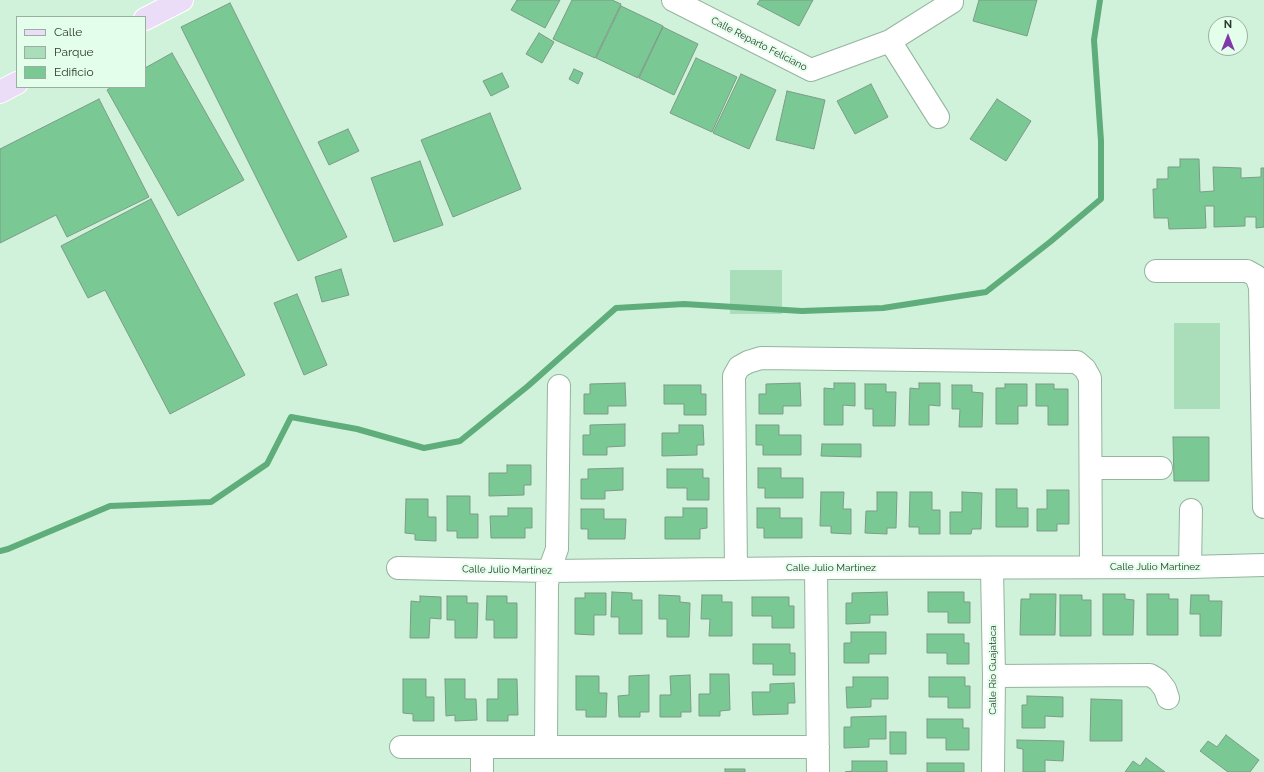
<!DOCTYPE html>
<meta charset="utf-8">
<style>
body{margin:0}
#map{position:relative;width:1264px;height:772px;overflow:hidden;background:#d1f2da;font-family:Raleway,sans-serif}
canvas{display:block}
.legend{position:absolute;left:16px;top:16px;width:130px;height:72px;box-sizing:border-box;background:#e3feea;border:1px solid #9aafa0;margin:0;padding:5px 7px;list-style:none;font-size:12px;color:#2c3930}
.legend li{display:flex;align-items:center;gap:8px;height:20px}
.legend b{width:20px;border:1px solid #9aafa0}
.north{position:absolute;left:1208px;top:16px;width:40px;height:40px;box-sizing:border-box;background:#e3feea;border:1px solid #9aafa0;border-radius:50%;rotate:0deg;font-size:11px;font-weight:700;line-height:16px;text-align:center;color:#2c3930}
.north::after{content:'';display:block;margin:auto;width:14px;height:18px;background:#8038ab;clip-path:polygon(50% 0,100% 100%,50% 72%,0 100%)}
</style>
<div id="map">
<canvas width="1264" height="772"></canvas>
<ul class="legend">
<li><b style="height:5px;background:#ebdcf7"></b>Calle</li>
<li><b style="height:11px;background:#aadeba"></b>Parque</li>
<li><b style="height:11px;background:#7ac995"></b>Edificio</li>
</ul>
<div class="north">N</div>
</div>
<script>
const ctx = document.querySelector('canvas').getContext('2d');
ctx.lineJoin = 'round';
function paint(path, color) { ctx.fillStyle = color; ctx.fill(path, 'evenodd'); }
const shape = rows => new Path2D(rows.map(r => 'M' + r).join(''));
function trace(path, color, width, dash) { ctx.strokeStyle = color; ctx.lineWidth = width; ctx.lineCap = dash ? 'butt' : 'round'; ctx.setLineDash(dash || []); ctx.stroke(path); }
function write(font, color, halo, rows, align = 'center') {
  ctx.font = font + ' Raleway,sans-serif'; ctx.lineWidth = 4; ctx.setLineDash([]); ctx.textBaseline = 'middle'; ctx.strokeStyle = halo; ctx.fillStyle = color; for (const [text, x, y, turn = 0] of rows) {
    ctx.save(); ctx.translate(x, y); ctx.rotate((+turn || 0) * Math.PI / 180); ctx.textAlign = isNaN(turn) ? turn : align; if (halo) ctx.strokeText(text, 0, 0); ctx.fillText(text, 0, 0); ctx.restore();
  }
}
const green = shape([
 [730,270,782,270,782,314,730,314],
 [1174,323,1220,323,1220,409,1174,409]
]);
const stream = shape([
 [0,551,8,549,110,506,211,502,267,464,291,417,357,429,424,448,460,441,528,386,616,308,684,304,802,311,883,308,986,292,1050,242,1101,199,1101,141,1094,40,1100,0]
]);
const building = shape([
 [517,0,560,0,545,28,511,10,517,0],
 [572,0,612,0,621,4,595,58,553,39,572,0],
 [760,0,813,0,799,26,757,4,760,0],
 [979,0,1037,0,1027,36,973,21,979,0],
 [230,3,347,237,298,261,181,27,230,3],
 [621,6,663,26,638,78,596,58,621,6],
 [663,27,698,44,674,95,639,78,663,27],
 [539,33,554,42,542,63,526,54,539,33],
 [172,53,244,180,178,216,107,90,111,87,145,87,145,68,172,53],
 [696,58,737,77,712,132,670,113,696,58],
 [574,69,583,73,578,84,569,79,574,69],
 [502,73,509,87,491,96,483,81,502,73],
 [741,74,776,90,749,149,713,133,741,74],
 [871,84,888,117,855,134,837,101,871,84],
 [787,91,825,100,814,149,776,140,787,91],
 [99,99,149,197,67,237,56,215,0,243,0,149,99,99],
 [997,99,1031,121,1006,161,970,139,997,99],
 [490,113,521,189,453,217,421,140,490,113],
 [348,129,359,151,329,165,318,142,348,129],
 [1180,159,1199,159,1200,192,1214,191,1213,167,1241,168,1241,178,1261,177,1261,168,1264,168,1264,227,1256,228,1256,217,1245,217,1245,226,1214,227,1214,206,1205,206,1206,228,1169,229,1168,218,1154,218,1153,189,1157,189,1157,179,1168,179,1168,167,1180,167,1180,159],
 [420,161,443,225,394,242,371,178,420,161],
 [151,199,245,375,170,414,105,290,88,298,61,246,151,199],
 [341,269,349,295,322,302,315,277,341,269],
 [297,294,327,365,304,375,274,303,297,294],
 [625,383,626,406,608,406,608,414,584,414,584,394,590,394,590,384,625,383],
 [800,383,801,406,783,406,783,414,759,414,759,394,766,394,766,384,800,383],
 [834,383,855,383,855,406,843,405,843,425,824,425,824,388,834,389,834,383],
 [919,383,940,383,940,406,929,405,929,425,909,425,910,388,919,389,919,383],
 [865,384,886,384,886,392,896,392,895,426,873,426,873,409,865,409,865,384],
 [1005,384,1027,384,1027,406,1018,406,1018,424,996,424,996,388,1005,388,1005,384],
 [1036,384,1054,384,1054,389,1068,389,1068,425,1048,425,1048,406,1036,406,1036,384],
 [664,385,701,385,701,394,706,394,706,415,684,415,684,404,664,404,664,385],
 [952,385,972,385,972,392,983,393,982,427,959,427,960,409,952,409,952,385],
 [625,424,625,446,607,447,607,455,583,455,583,435,590,435,590,425,625,424],
 [679,425,703,425,704,445,697,445,697,455,662,456,662,433,679,433,679,425],
 [756,425,779,425,779,435,801,435,801,455,763,455,763,445,756,445,756,425],
 [1173,437,1209,437,1209,481,1174,481,1173,437],
 [822,444,861,444,861,457,821,456,822,444],
 [507,465,531,465,531,485,524,485,524,495,489,496,489,473,507,473,507,465],
 [623,468,623,490,605,491,605,499,581,499,581,479,588,479,588,469,623,468],
 [758,468,781,468,781,478,803,478,803,498,765,498,765,488,758,488,758,468],
 [667,469,703,469,703,478,709,478,709,500,687,500,687,488,667,488,667,469],
 [996,489,1017,489,1017,508,1028,508,1028,527,996,527,996,489],
 [1047,490,1069,490,1069,524,1057,524,1057,531,1037,531,1037,509,1047,509,1047,490],
 [821,492,844,492,843,509,851,509,851,534,831,533,831,526,820,526,821,492],
 [877,492,897,492,896,528,887,528,887,534,865,533,866,511,877,511,877,492],
 [910,492,932,492,932,510,940,510,940,534,919,534,919,527,909,527,910,492],
 [962,492,982,493,981,529,972,529,971,534,950,534,950,512,962,512,962,492],
 [447,496,470,496,470,514,478,514,478,538,457,538,457,531,447,531,447,496],
 [406,499,428,499,428,517,436,517,436,541,415,540,415,534,405,533,406,499],
 [508,508,532,508,532,528,525,528,525,538,491,538,490,516,508,516,508,508],
 [683,508,707,508,707,528,700,529,700,539,665,539,665,517,683,517,683,508],
 [757,508,780,508,780,518,802,518,802,538,764,538,764,528,757,528,757,508],
 [581,509,604,509,604,519,626,519,625,539,588,539,588,529,581,529,581,509],
 [612,592,632,593,632,600,642,600,642,634,619,634,619,617,611,617,612,592],
 [887,592,888,615,870,615,870,623,846,624,846,603,852,603,852,593,887,592],
 [928,592,964,592,964,602,970,602,970,623,948,623,948,612,928,612,928,592],
 [585,593,606,593,606,615,594,615,594,635,575,634,575,598,585,598,585,593],
 [1030,594,1056,594,1055,635,1020,635,1021,599,1030,599,1030,594],
 [1103,594,1125,594,1125,599,1134,600,1133,635,1103,635,1103,594],
 [1147,594,1169,594,1169,599,1178,599,1178,635,1147,635,1147,594],
 [659,595,680,596,680,602,690,603,689,637,667,637,667,619,659,619,659,595],
 [702,595,722,595,722,602,732,602,732,636,709,636,710,619,701,619,702,595],
 [1060,595,1082,595,1082,600,1091,600,1091,636,1060,636,1060,595],
 [1191,595,1209,595,1209,601,1222,601,1221,636,1200,636,1200,614,1190,614,1191,595],
 [420,596,441,597,441,619,430,618,429,638,410,638,411,601,420,602,420,596],
 [447,596,467,596,467,603,478,603,477,638,455,638,455,620,447,620,447,596],
 [487,596,507,596,507,603,517,603,517,638,494,638,494,620,486,620,487,596],
 [752,597,789,597,789,606,794,606,794,628,772,628,772,616,752,616,752,597],
 [851,632,886,632,886,654,869,654,869,663,844,663,844,643,851,643,851,632],
 [927,634,964,634,964,643,969,643,969,664,947,664,947,653,927,653,927,634],
 [753,644,790,644,790,653,795,653,795,675,773,675,773,664,753,664,753,644],
 [710,674,729,674,730,710,720,711,720,716,699,716,699,694,710,694,710,674],
 [649,675,649,712,640,712,640,717,619,717,618,696,629,695,629,676,649,675],
 [690,675,691,712,681,712,681,717,660,717,660,695,671,695,670,676,690,675],
 [576,676,599,676,599,693,607,693,606,717,586,717,586,710,576,710,576,676],
 [853,677,888,677,888,699,871,699,871,707,847,708,846,687,853,687,853,677],
 [929,677,965,677,965,686,970,686,970,708,948,708,948,697,929,697,929,677],
 [403,679,426,679,426,697,434,697,434,721,413,721,413,714,403,713,403,679],
 [445,679,465,679,465,699,476,699,477,720,455,721,455,715,446,716,445,679],
 [498,679,517,679,518,715,508,715,508,721,487,721,487,699,498,699,498,679],
 [794,683,795,703,788,703,788,714,753,715,752,692,770,692,770,684,794,683],
 [1027,696,1063,697,1063,717,1045,716,1045,728,1022,728,1022,705,1027,705,1027,696],
 [1091,699,1122,700,1122,741,1090,741,1091,699],
 [886,716,886,739,869,739,869,747,844,748,844,727,851,727,851,717,886,716],
 [927,719,963,719,963,728,969,728,969,750,946,750,946,738,927,738,927,719],
 [890,732,906,732,906,754,890,754,890,732],
 [1226,735,1259,760,1250,772,1228,772,1200,751,1208,741,1217,747,1226,735],
 [1017,740,1064,741,1063,761,1045,760,1045,772,1023,772,1023,749,1017,748,1017,740],
 [1146,758,1165,772,1125,772,1133,761,1140,766,1146,758],
 [852,761,887,761,887,772,845,772,852,771,852,761],
 [927,763,964,763,964,772,927,772,927,763],
 [725,769,745,769,745,772,725,772,725,769]
]);
const minor = shape([
 [673,0,811,70,890,41,952,2,952,0],
 [890,41,938,117],
 [1156,271,1247,271,1256,276,1260,287,1264,507],
 [1091,468,1161,468],
 [1190,567,1191,510],
 [398,568,549,571,816,568,1190,567,1264,565],
 [816,568,818,772],
 [992,568,994,676,993,772],
 [736,569,734,376,739,367,748,362,761,358,1077,362,1085,369,1090,378,1091,567],
 [994,676,1150,675,1158,680,1165,689,1168,698],
 [401,747,818,747],
 [546,747,547,585,549,571,557,549,559,386],
 [482,772,482,747]
]);
const major = shape([
 [145,19,182,0],
 [0,92,17,83]
]);
const streetNames = [
 ["Calle Reparto Feliciano",759,44,27],
 ["Calle Julio Martínez",1155,567],
 ["Calle Julio Martínez",831,568],
 ["Calle Julio Martínez",507,570,1],
 ["Calle Río Guajataca",993,670,-90]
];
paint(green, '#aadeba');
trace(stream, '#5ead7a', 6);
paint(building, '#7ac995');
trace(building, '#7c9b85', 1);
trace(minor, '#94b49d', 24);
trace(major, '#fff', 24);
trace(minor, '#fff', 22);
trace(major, '#ebdcf7', 22);
write('10px', '#2c3930', '#e3feea', streetNames);
</script>
